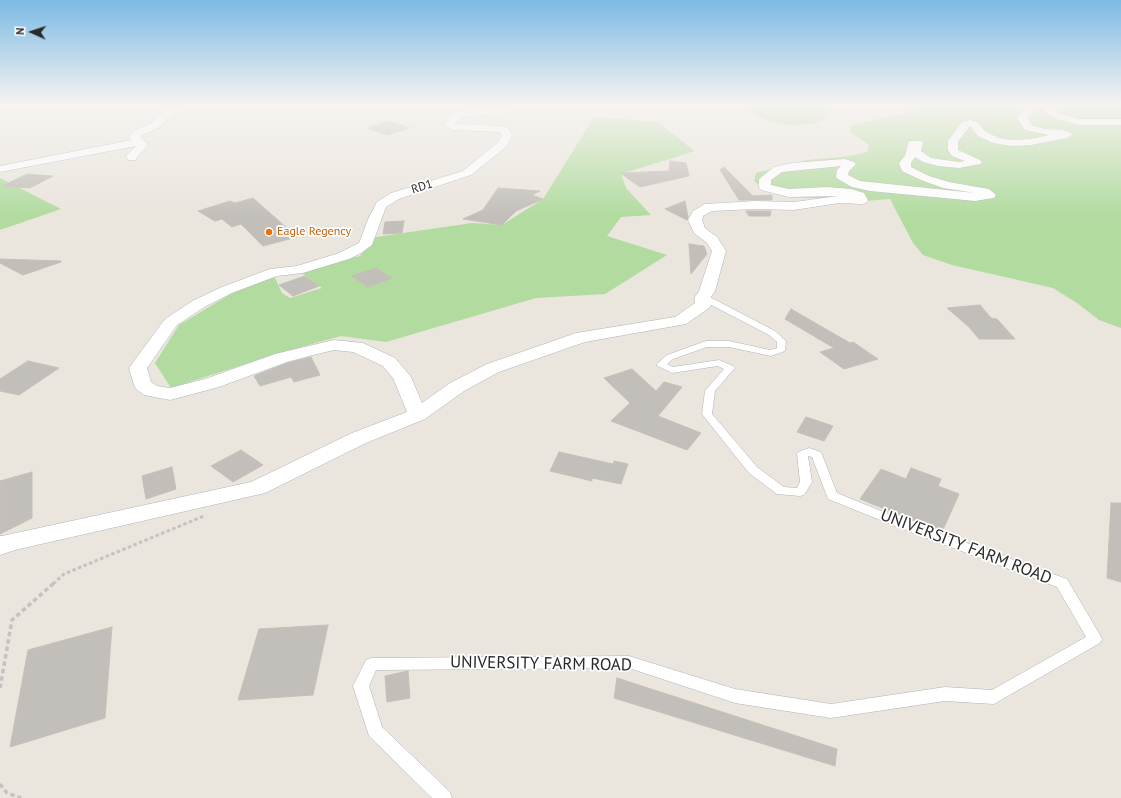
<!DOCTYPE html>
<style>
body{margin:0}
#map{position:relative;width:1121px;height:798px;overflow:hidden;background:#eae5dd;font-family:"PT Sans",sans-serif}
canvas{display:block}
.north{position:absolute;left:12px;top:12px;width:40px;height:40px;-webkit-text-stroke:3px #fff;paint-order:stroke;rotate:273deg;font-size:11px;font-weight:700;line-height:16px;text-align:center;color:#292929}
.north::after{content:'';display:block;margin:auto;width:14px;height:18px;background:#292929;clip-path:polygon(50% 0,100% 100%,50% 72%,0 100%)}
</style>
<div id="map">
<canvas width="1121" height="798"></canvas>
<div class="north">N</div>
</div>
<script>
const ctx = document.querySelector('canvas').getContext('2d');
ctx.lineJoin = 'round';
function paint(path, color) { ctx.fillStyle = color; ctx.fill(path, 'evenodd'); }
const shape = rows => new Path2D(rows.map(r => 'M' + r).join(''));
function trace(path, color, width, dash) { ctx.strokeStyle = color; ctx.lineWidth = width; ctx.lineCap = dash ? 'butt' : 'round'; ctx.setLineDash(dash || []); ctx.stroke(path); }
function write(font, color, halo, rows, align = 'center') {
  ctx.font = font + ' "PT Sans",sans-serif'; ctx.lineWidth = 3.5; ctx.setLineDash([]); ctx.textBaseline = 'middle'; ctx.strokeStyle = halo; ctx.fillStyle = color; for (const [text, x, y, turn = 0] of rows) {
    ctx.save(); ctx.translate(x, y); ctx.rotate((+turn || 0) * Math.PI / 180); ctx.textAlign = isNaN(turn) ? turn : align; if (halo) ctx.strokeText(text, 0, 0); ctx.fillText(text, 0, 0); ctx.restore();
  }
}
const green = shape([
 [749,105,831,105,832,109,823,120,812,124,792,125,772,122,757,116,750,110],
 [913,105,1121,105,1121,328,1099,320,1077,303,1053,288,952,265,923,255,913,243,890,199,866,201,791,197,768,191,754,181,756,173,808,160,850,156,867,152,869,145,850,132,851,125,907,113,916,108],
 [594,117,657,122,695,151,621,174,626,188,651,215,621,217,607,236,667,255,605,294,536,298,386,342,341,336,276,354,171,388,155,363,179,325,234,292,274,276,282,293,290,298,322,288,298,270,360,256,376,237,472,223,502,225,543,199],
 [0,178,61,209,0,230]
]);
const building = shape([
 [389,121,410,128,387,135,367,128,389,121],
 [670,161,686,163,689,176,640,187,620,173,669,171,670,161],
 [724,167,753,196,772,195,772,200,739,200,720,170,724,167],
 [27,174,53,176,30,188,2,186,27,174],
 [498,188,540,191,532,195,543,199,516,211,502,225,463,219,483,210,498,188],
 [253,198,297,237,263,246,241,224,232,227,222,219,215,221,198,211,230,201,235,203,253,198],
 [685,201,688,217,687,220,665,209,685,201],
 [746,211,771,211,770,216,749,216,746,211],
 [404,221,402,233,383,234,385,222,404,221],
 [689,244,704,246,707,254,691,274,689,244],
 [0,259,61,261,61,262,23,275,0,263,0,259],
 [376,268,392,278,368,287,352,276,376,268],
 [305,276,319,286,293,296,279,285,305,276],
 [980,305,991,318,997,319,1015,339,979,339,969,327,947,308,980,305],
 [791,309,850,343,853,342,878,359,844,369,820,352,834,348,785,319,791,309],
 [311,357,320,375,294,382,291,377,260,386,254,376,287,363,311,357],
 [28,361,59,368,19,395,0,391,0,379,28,361],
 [632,369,656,391,664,382,682,387,658,416,701,433,687,450,611,421,630,403,604,378,632,369],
 [806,417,833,426,824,441,797,432,806,417],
 [241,450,263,465,233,482,211,466,241,450],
 [559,452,613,464,614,461,628,464,621,484,592,478,592,481,550,471,559,452],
 [172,467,176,489,146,499,142,476,172,467],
 [911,468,941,479,938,486,959,494,942,532,860,499,881,469,906,479,911,468],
 [32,472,32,518,0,534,0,481,32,472],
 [1111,503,1121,503,1121,582,1107,578,1111,503],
 [328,625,313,695,238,700,259,629,328,625],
 [112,627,105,718,10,747,28,650,112,627],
 [408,671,410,698,387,702,385,676,408,671],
 [617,678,837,749,835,766,614,698,617,678]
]);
const pathFar1 = shape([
 [53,584,64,574,204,516]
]);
const path = shape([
 [0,688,12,620,54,583],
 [0,784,7,793,21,798]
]);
const service = shape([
 [700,295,706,295,775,331,786,341,785,351,771,356,729,347,707,347,673,359,667,364,673,367,719,360,733,366,735,368,733,370,715,391,712,414,757,467,784,487,797,488,800,482,797,454,798,452,809,448,821,452,837,493,908,522,1067,579,1100,635,1102,639,1100,643,994,704,945,701,831,718,735,703,629,668,376,670,369,686,382,727,450,792,452,798,432,798,369,736,353,686,366,660,371,658,629,656,735,689,831,704,945,687,992,690,1086,637,1057,587,900,528,828,499,812,457,808,456,812,482,804,495,800,496,777,494,749,473,702,414,705,391,724,369,718,366,672,373,656,365,667,355,706,341,729,341,770,350,777,348,777,342,769,335,700,299,699,297,700,295]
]);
const minor = shape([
 [171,105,181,105,160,127,140,136,148,145,137,157,136,160,128,160,126,156,136,146,0,172,0,166,132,140,129,137,132,132,152,123,171,105],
 [487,105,505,105,506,109,502,113,499,114,460,117,455,124,501,126,508,128,512,135,507,146,471,175,399,199,386,207,372,245,361,253,349,259,303,273,277,276,232,293,206,306,177,325,147,368,151,382,157,386,170,388,205,379,275,354,334,340,363,343,395,358,411,377,422,403,450,383,487,364,576,333,675,317,695,303,695,297,699,291,712,251,707,243,694,233,688,220,693,211,705,204,755,201,794,202,838,196,789,197,761,190,759,187,759,179,774,167,792,163,845,159,854,162,856,164,849,171,848,175,860,181,975,193,943,188,921,180,902,171,899,163,905,156,909,141,922,141,923,143,921,151,931,158,959,162,965,161,952,156,948,150,948,141,962,122,970,120,977,122,986,132,999,138,1012,140,1031,139,1049,135,1025,130,1017,118,1023,111,1024,105,1034,105,1033,112,1027,118,1033,126,1045,129,1062,130,1071,133,1072,135,1067,138,1031,145,1012,146,993,143,978,136,970,126,958,141,958,150,980,160,982,162,980,164,959,168,938,166,923,162,915,157,911,163,911,167,929,176,949,182,989,189,996,195,994,198,975,201,870,191,852,187,838,179,836,177,837,170,841,166,782,172,771,180,771,185,789,189,827,187,851,189,864,193,868,200,866,203,862,204,839,203,794,210,755,209,712,211,703,216,702,220,705,228,717,237,726,251,715,291,711,297,711,305,709,308,686,324,585,342,499,372,464,391,425,419,366,443,265,493,15,550,0,555,0,536,2,536,251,482,352,433,407,412,393,378,383,366,353,352,334,350,313,355,287,362,219,387,170,400,144,395,136,389,134,385,129,368,165,319,194,300,222,287,270,269,297,266,339,253,359,243,369,217,377,202,391,193,463,171,498,142,502,135,500,132,453,130,445,125,448,118,454,112,495,108,487,105],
 [1041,105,1050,105,1060,114,1080,119,1121,119,1121,125,1080,125,1054,118,1045,112,1041,105]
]);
const markers = [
 [269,232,4,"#e8710a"]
];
const farStreetnames = [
 ["RD1",422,187,-17]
];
const farFoodnames = [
 ["Eagle Regency",277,232]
];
const nearStreetnames = [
 ["UNIVERSITY FARM ROAD",966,547,21],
 ["UNIVERSITY FARM ROAD",541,664,1]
];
paint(green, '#b1db9f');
paint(building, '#c2beb9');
trace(building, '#c5c0b7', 1);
trace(service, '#b0b2bb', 1);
trace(minor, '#b0b2bb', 1);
trace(pathFar1, '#c3c3c3', 3, [3.5, 2.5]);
trace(path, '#c3c3c3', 3.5, [4.5, 3]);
paint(service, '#fff');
paint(minor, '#fff');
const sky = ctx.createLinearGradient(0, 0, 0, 217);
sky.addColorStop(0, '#7cbae5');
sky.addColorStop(0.48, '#f6f3f0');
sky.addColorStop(1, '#f6f3f000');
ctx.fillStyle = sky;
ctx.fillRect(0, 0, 1121, 217);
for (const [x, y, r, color] of markers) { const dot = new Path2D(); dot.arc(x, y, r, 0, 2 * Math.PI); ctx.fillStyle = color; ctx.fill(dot); trace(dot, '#fff', 1.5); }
write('12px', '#292929', '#fff', farStreetnames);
write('12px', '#c56008', '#fff', farFoodnames, 'left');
write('17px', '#292929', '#fff', nearStreetnames);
</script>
